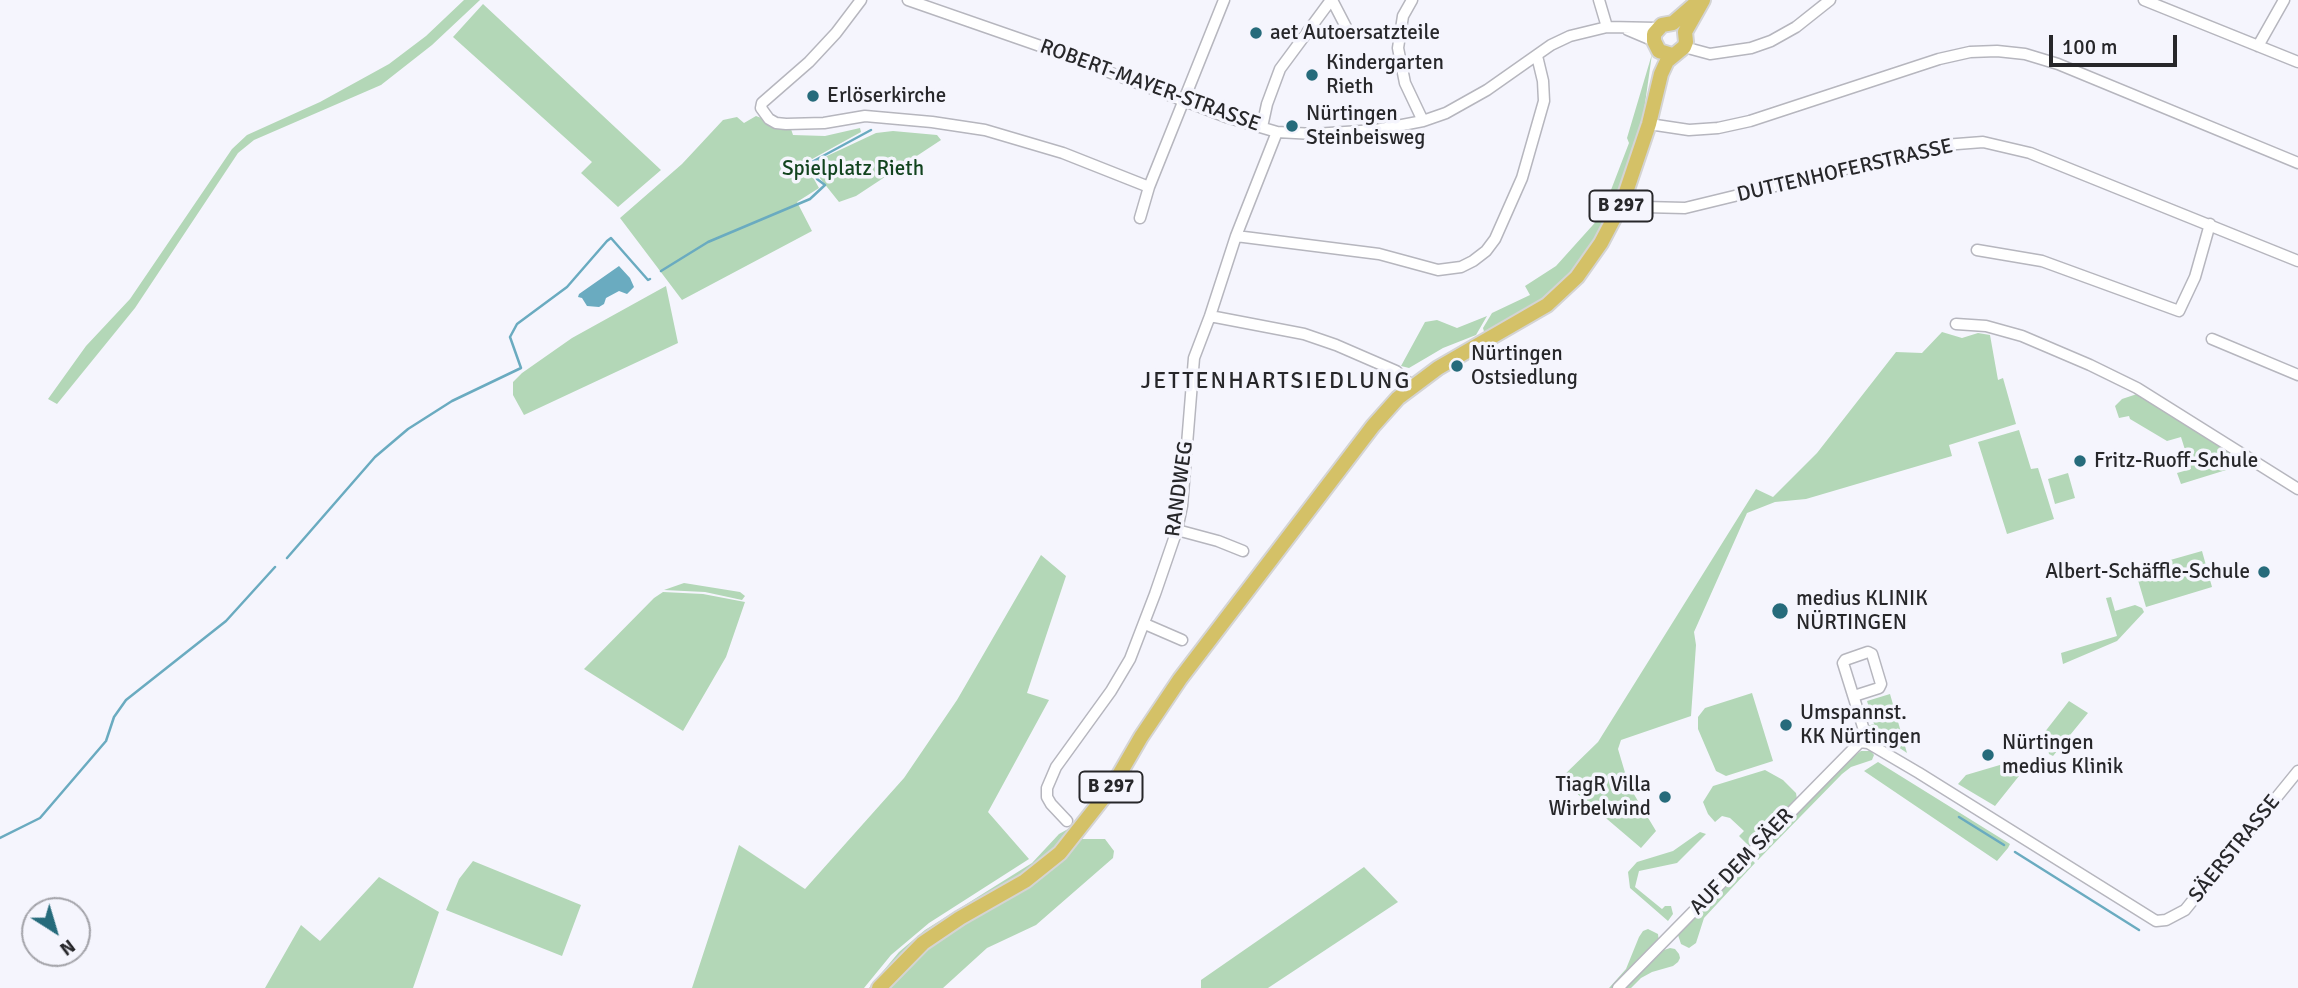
<!DOCTYPE html>
<meta charset="utf-8">
<style>
body{margin:0}
#map{position:relative;width:2298px;height:988px;overflow:hidden;background:#f5f5fd;font-family:Signika,sans-serif}
canvas{display:block}
.north{position:absolute;left:21px;top:897px;width:70px;height:70px;box-sizing:border-box;background:#f5f5fd;border:2px solid #a3a3a9;border-radius:50%;rotate:143deg;font-size:19px;font-weight:700;line-height:28px;text-align:center;color:#27272a}
.north::after{content:'';display:block;margin:auto;width:24px;height:32px;background:#266b7b;clip-path:polygon(50% 0,100% 100%,50% 72%,0 100%)}
.scale{position:absolute;left:2049px;top:35px;width:128px;height:32px;box-sizing:border-box;border:4px solid #27272a;border-top:0;padding-left:9px;font-size:21px;line-height:24px;white-space:nowrap;color:#27272a;-webkit-text-stroke:5px #f5f5fd;paint-order:stroke}
</style>
<div id="map">
<canvas width="2298" height="988"></canvas>
<div class="north">N</div>
<div class="scale">100 m</div>
</div>
<script>
const ctx = document.querySelector('canvas').getContext('2d');
ctx.lineJoin = 'round';
function paint(path, color) { ctx.fillStyle = color; ctx.fill(path, 'evenodd'); }
const shape = rows => new Path2D(rows.map(r => 'M' + r).join(''));
function trace(path, color, width, dash) { ctx.strokeStyle = color; ctx.lineWidth = width; ctx.lineCap = dash ? 'butt' : 'round'; ctx.setLineDash(dash || []); ctx.stroke(path); }
function write(font, color, halo, rows, align = 'center') {
  ctx.font = font + ' Signika,sans-serif'; ctx.lineWidth = 7; ctx.setLineDash([]); ctx.textBaseline = 'middle'; ctx.strokeStyle = halo; ctx.fillStyle = color; for (const [text, x, y, turn = 0] of rows) {
    ctx.save(); ctx.translate(x, y); ctx.rotate((+turn || 0) * Math.PI / 180); ctx.textAlign = isNaN(turn) ? turn : align; if (halo) ctx.strokeText(text, 0, 0); ctx.fillText(text, 0, 0); ctx.restore();
  }
}
const green = shape([
 [464,0,480,0,432,45,381,85,254,140,238,153,135,308,57,404,48,399,86,346,130,299,232,149,247,135,320,102,389,64,426,36],
 [483,4,661,170,618,207,581,173,592,162,453,37],
 [1652,54,1642,125,1623,185,1599,237,1556,293,1485,335,1483,328,1492,313,1530,295,1525,286,1556,266,1601,216,1629,143,1627,138],
 [756,116,764,119,774,128,791,129,793,135,825,136,860,128,861,132,805,163,819,188,797,202,812,231,682,300,620,218,682,164,723,120,737,117,744,123],
 [893,131,937,135,941,140,856,196,839,202,811,167,812,163,876,133],
 [666,286,678,343,524,415,513,395,513,382,522,373,572,338],
 [1487,316,1476,335,1443,348,1409,368,1401,366,1425,322,1437,320,1457,328],
 [1942,332,1962,338,1978,333,1990,335,1998,380,2003,378,2016,424,1949,445,1952,456,1806,499,1775,502,1747,513,1694,632,1696,645,1691,716,1621,740,1618,749,1629,786,1656,831,1641,848,1560,779,1598,742,1756,489,1773,497,1817,453,1896,352,1922,353],
 [2137,394,2246,461,2239,466,2181,484,2177,473,2191,469,2181,437,2167,441,2130,419,2129,416,2119,418,2115,406,2122,399],
 [2019,430,2031,469,2038,468,2054,519,2007,534,1978,442],
 [2068,473,2075,498,2055,504,2048,479],
 [2202,551,2212,587,2146,607,2135,570],
 [1041,555,1066,576,1027,693,1049,700,988,812,1029,859,929,923,891,955,864,988,692,988,739,845,805,889,904,778,957,700],
 [684,583,740,592,745,596,742,600,705,592,664,590],
 [663,592,703,594,745,602,726,657,683,731,584,669,654,598],
 [2111,597,2115,611,2135,605,2142,608,2144,612,2117,641,2063,664,2061,653,2117,636,2106,598],
 [1752,693,1773,761,1726,776,1716,771,1698,729,1698,717,1705,708],
 [1890,694,1907,753,1867,726,1874,724,1867,701],
 [2069,701,2088,713,2053,756,2049,754,2044,733],
 [1861,751,1871,751,1874,755,1872,760,1851,767,1842,774,1758,860,1755,857,1854,756],
 [1878,762,2010,844,2008,848,1997,861,1864,771],
 [2010,762,2018,767,2019,776,1995,806,1958,784,1966,775],
 [1765,770,1783,780,1796,793,1797,799,1751,848,1739,836,1744,831,1730,818,1722,816,1715,822,1708,814,1703,802,1713,786],
 [1068,829,1071,831,1067,840,874,988,869,988,899,952,925,930,1032,863,1059,834],
 [1700,832,1706,834,1677,863,1639,871,1635,887,1662,909,1665,906,1671,906,1673,914,1668,921,1630,888,1628,872,1637,862,1673,851],
 [1082,839,1105,839,1114,851,1113,858,1036,925,987,948,943,988,888,988,919,955,949,930,1035,882,1060,862],
 [1752,860,1755,863,1704,918,1696,943,1689,948,1681,944,1678,935],
 [473,861,581,905,562,956,446,910,459,879],
 [1364,867,1398,902,1268,988,1201,988,1201,980],
 [379,877,439,912,413,988,265,988,301,925,320,941],
 [1648,929,1658,934,1659,943,1615,988,1609,988,1626,969,1639,937,1643,931],
 [1670,948,1675,949,1679,954,1680,958,1678,962,1673,966,1652,972,1641,978,1631,988,1626,988,1664,950]
]);
const water = shape([
 [619,266,630,278,634,287,627,294,619,291,606,298,604,304,599,307,587,306,582,298,578,297,579,294]
]);
const stream = shape([
 [661,271,708,242,810,199,825,185,817,179,815,172,810,168,810,163,871,130],
 [287,558,375,457,408,429,452,401,521,368,510,337,517,324,567,287,607,241,611,238,648,280,650,279],
 [1959,817,2004,845],
 [0,838,40,818,106,741,114,717,126,700,226,621,275,567],
 [2015,852,2139,930]
]);
const minor = shape([
 [861,0,836,33,809,62,762,103,761,108,769,119,776,123,786,124,824,123,865,116,932,122,985,130,1063,153,1149,187],
 [908,0,1046,48,1226,117,1277,132,1314,134,1376,130,1423,121,1446,113,1487,90,1551,45,1570,36,1607,27,1657,28],
 [1332,0,1346,27],
 [1412,0,1403,16,1398,48,1405,83,1423,121],
 [1599,0,1607,27],
 [2144,0,2298,62],
 [1628,30,1654,41],
 [2258,46,2284,0],
 [1684,47,1710,54,1751,48,1771,41,1796,27,1830,0],
 [1649,124,1689,130,1718,128,1750,121,1939,59,1970,52,1997,51,2025,54,2058,64,2298,163],
 [1262,127,1267,104,1280,69,1331,0],
 [1623,201,1644,207,1685,208,1944,145,1983,142,2030,153,2298,261],
 [1140,218,1149,187,1224,0],
 [1236,236,1379,254,1438,270,1461,267,1473,261,1486,251,1495,239,1522,178,1544,101,1543,81,1537,56],
 [1977,250,2042,261,2179,311,2195,277,2210,224],
 [1210,316,1304,334,1336,345,1396,371,1412,386],
 [1956,324,1986,326,2022,336,2090,365,2137,388,2298,489],
 [2212,339,2298,375],
 [1177,530,1218,541,1243,551],
 [1145,624,1182,640],
 [1854,696,1879,688,1881,684,1872,654,1868,652,1845,660,1843,663,1868,743],
 [1067,821,1051,804,1047,797,1047,788,1056,767,1111,691,1130,659,1155,594,1177,530,1182,506,1194,358,1210,316,1236,236,1277,132],
 [1618,988,1860,742,1868,743,1919,773,2156,921,2166,920,2185,910,2298,771]
]);
const primary = shape([
 [1672,55,1659,51,1654,41,1654,34,1662,25,1673,23,1696,3],
 [879,988,923,943,960,918,1025,881,1060,853,1112,787,1141,737,1180,679,1373,426,1398,398,1438,368,1547,305,1577,277,1601,243,1623,201,1649,124,1661,74,1667,61,1684,47,1686,42,1685,32,1703,0]
]);
const markers = [
 [1256,33,7,"#266b7b"],
 [1312,75,7,"#266b7b"],
 [813,96,7,"#266b7b"],
 [1292,126,7,"#266b7b"],
 [1457,366,7,"#266b7b"],
 [2080,461,7,"#266b7b"],
 [2264,572,7,"#266b7b"],
 [1780,611,9,"#266b7b"],
 [1786,725,7,"#266b7b"],
 [1988,755,7,"#266b7b"],
 [1665,797,7,"#266b7b"]
];
const shields = [
 [1621,206,63],
 [1111,787,63]
];
const shieldNames = [
 ["B 297",1621,206],
 ["B 297",1111,787]
];
const poiNames = [
 ["aet Autoersatzteile",1270,33],
 ["Kindergarten",1326,63],
 ["Rieth",1326,87],
 ["Erlöserkirche",827,96],
 ["Nürtingen",1306,114],
 ["Steinbeisweg",1306,138],
 ["Nürtingen",1471,354],
 ["Ostsiedlung",1471,378],
 ["Fritz-Ruoff-Schule",2094,461],
 ["Albert-Schäffle-Schule",2250,572,"right"],
 ["medius KLINIK",1796,599],
 ["NÜRTINGEN",1796,623],
 ["Umspannst.",1800,713],
 ["KK Nürtingen",1800,737],
 ["Nürtingen",2002,743],
 ["medius Klinik",2002,767],
 ["TiagR Villa",1651,785,"right"],
 ["Wirbelwind",1651,809,"right"]
];
const streetNames = [
 ["ROBERT-MAYER-STRASSE",1150,86,20],
 ["DUTTENHOFERSTRASSE",1845,171,-13],
 ["RANDWEG",1180,489,-82],
 ["SÄERSTRASSE",2235,849,-51],
 ["AUF DEM SÄER",1742,862,-46]
];
const parkNames = [
 ["Spielplatz Rieth",853,169]
];
const neighbourhoodNames = [
 ["JETTENHARTSIEDLUNG",1276,382]
];
paint(green, '#b3d7b7');
paint(water, '#6aabc0');
trace(stream, '#6aabc0', 2.5);
trace(minor, '#b6b6be', 13);
trace(primary, '#d4d4d4', 18);
trace(minor, '#fff', 10);
trace(primary, '#d4c167', 14);
for (const [x, y, r, color] of markers) { const dot = new Path2D(); dot.arc(x, y, r, 0, 2 * Math.PI); ctx.fillStyle = color; ctx.fill(dot); trace(dot, '#f5f5fd', 2.5); }
for (const [x, y, w] of shields) { const box = new Path2D(); box.roundRect(x - w / 2, y - 15.5, w, 31, 5); ctx.fillStyle = '#f5f5fd'; ctx.fill(box); trace(box, '#27272a', 2); }
write('bold 19px', '#27272a', null, shieldNames);
write('21px', '#27272a', '#f5f5fd', poiNames, 'left');
write('21px', '#27272a', '#f5f5fd', streetNames);
write('21px', '#12441f', '#f5f5fd', parkNames);
ctx.letterSpacing = '2px';
write('23px', '#27272a', '#f5f5fd', neighbourhoodNames);
ctx.letterSpacing = '0px';
</script>
